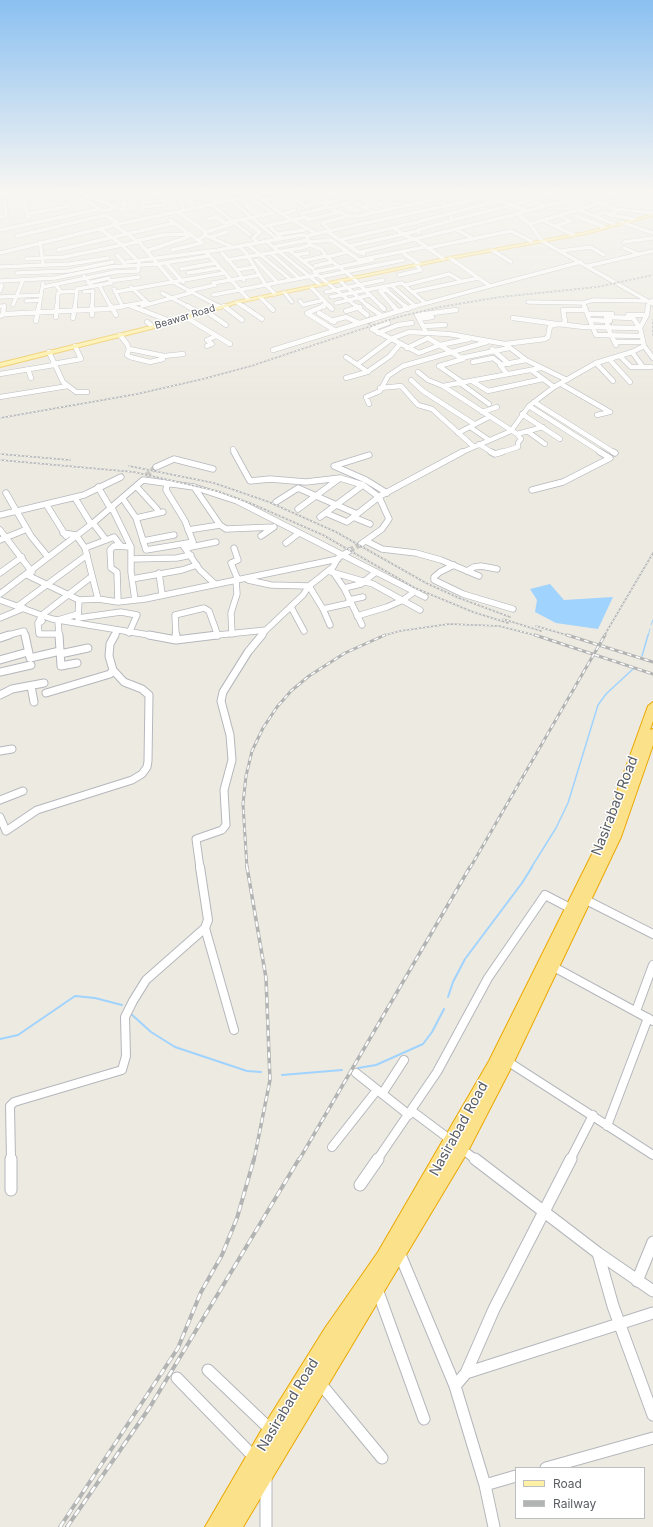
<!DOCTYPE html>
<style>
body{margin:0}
#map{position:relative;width:653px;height:1527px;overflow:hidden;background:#edeae1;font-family:Inter,sans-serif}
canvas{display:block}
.legend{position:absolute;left:515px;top:1467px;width:130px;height:52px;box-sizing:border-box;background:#fff;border:1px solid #bdbec0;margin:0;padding:5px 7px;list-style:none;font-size:12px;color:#5a5d62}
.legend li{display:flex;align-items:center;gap:8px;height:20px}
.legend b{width:20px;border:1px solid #bdbec0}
</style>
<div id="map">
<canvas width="653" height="1527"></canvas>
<ul class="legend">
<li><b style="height:5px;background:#fef1a5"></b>Road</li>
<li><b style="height:5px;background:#b2b3b3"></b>Railway</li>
</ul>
</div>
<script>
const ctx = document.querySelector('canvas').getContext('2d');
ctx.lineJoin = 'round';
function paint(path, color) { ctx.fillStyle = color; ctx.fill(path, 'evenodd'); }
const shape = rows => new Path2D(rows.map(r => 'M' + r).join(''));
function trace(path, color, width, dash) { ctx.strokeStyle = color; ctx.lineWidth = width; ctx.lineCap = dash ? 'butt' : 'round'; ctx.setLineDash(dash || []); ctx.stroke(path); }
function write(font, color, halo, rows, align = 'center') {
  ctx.font = font + ' Inter,sans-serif'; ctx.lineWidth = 3; ctx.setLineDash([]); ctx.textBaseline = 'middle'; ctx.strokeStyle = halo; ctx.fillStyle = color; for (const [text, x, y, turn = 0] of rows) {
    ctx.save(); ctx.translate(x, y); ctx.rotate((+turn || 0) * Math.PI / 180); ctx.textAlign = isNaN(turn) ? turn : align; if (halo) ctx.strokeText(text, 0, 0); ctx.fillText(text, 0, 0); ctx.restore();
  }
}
const water = shape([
 [550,584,564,600,613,597,598,629,556,623,535,612,537,600,530,589]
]);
const streamFar2 = shape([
 [651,625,653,620],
 [648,636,650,629]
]);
const streamFar1 = shape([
 [642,656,648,635],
 [531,868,556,828,568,803,598,705,606,694,633,669]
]);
const stream = shape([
 [448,997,453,982,465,959,522,883,532,867],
 [130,1013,151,1032,175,1047,247,1071,261,1072],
 [0,1039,18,1035,75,996,95,998,122,1005],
 [358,1068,376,1065,423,1044,432,1032,444,1009],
 [282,1075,342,1070]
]);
const minorTunnelFar1 = shape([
 [367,321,375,327]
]);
const minorTunnel = shape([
 [146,476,156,467],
 [349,551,361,544]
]);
const minorFar5 = shape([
 [13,191,23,197,28,218],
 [36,191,63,194,130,191],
 [162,191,165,204],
 [184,191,194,207],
 [220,191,276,238,281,237,271,228],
 [287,191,307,208],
 [411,191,414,204],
 [425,191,435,200],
 [568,191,615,209,653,213],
 [645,191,653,193],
 [177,192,183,207],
 [620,192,622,191],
 [71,193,104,211,114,208],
 [80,193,122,210,124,209,124,191],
 [205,193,217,203],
 [255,195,282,214,317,234],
 [358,196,367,202,367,207],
 [358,196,372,191],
 [343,197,349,195,348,191],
 [95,198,109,198],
 [591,199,603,196],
 [0,200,5,200,6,209,6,216,0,217],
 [262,200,320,191],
 [356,203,375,213],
 [378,203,388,210],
 [123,204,132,203],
 [212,205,250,235],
 [245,205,259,216],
 [530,205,537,203,545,206],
 [344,206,358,211],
 [141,207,165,205],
 [306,207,308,205,329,201],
 [327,207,325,205,342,198,338,191],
 [330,208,350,202],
 [620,209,610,215,634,219],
 [579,210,614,224],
 [527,211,583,196],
 [142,212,142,203,164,200],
 [178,212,206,232,203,237,197,240],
 [27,214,69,206],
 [282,214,295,210],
 [301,214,327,207,348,216,359,216,474,191,527,211,517,214,530,224,542,241,653,304],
 [597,215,604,212,610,215],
 [215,216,225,223,273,213,248,197,244,191],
 [576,216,604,227],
 [208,219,217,217],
 [242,219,260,232,253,238,258,243],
 [170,220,202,243,172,250],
 [307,220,339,212],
 [453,220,568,191],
 [544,221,574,235],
 [621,222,653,233],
 [113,224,140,243,173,282,220,307],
 [530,224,601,203,619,200],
 [266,226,306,217,310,219],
 [556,226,570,221,560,216],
 [99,228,121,244,137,260],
 [455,229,474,239],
 [0,230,100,209],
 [331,231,322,223,348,216],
 [206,232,232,224],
 [328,232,358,252,364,254],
 [419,233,418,230,453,220,451,217],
 [278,234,304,230],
 [205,235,232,247],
 [17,236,106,215,119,224],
 [211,237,227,232],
 [339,240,414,223,536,191],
 [136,241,163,235,188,234],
 [266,241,320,285],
 [40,242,43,263],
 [309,242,331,240,359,260,425,247],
 [624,242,653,238],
 [247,244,290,279],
 [310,245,321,249,328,258,353,278,382,307],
 [239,246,246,253,265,284,275,294],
 [349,246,418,231],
 [273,247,308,240],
 [428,248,511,231,531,241],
 [624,248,638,254],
 [58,250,174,223],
 [289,250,313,269],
 [492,250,511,262],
 [146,251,188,237],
 [561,251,590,247,604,255],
 [206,252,248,299],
 [361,252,415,239,406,236,394,228],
 [0,253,119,224,275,191],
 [222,253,237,270],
 [271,253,299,278],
 [404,254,419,264],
 [117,255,124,263],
 [295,255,308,253],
 [327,257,347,252],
 [26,259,64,257,137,242],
 [444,259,415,239,517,214],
 [227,260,301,248,310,245,307,237,310,235,515,191],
 [256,260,277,282],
 [303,261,325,256],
 [127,262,218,250,302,235,308,236],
 [166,263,183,282],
 [315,266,332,262],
 [588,266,653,251],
 [0,267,70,264,108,258],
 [181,269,215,263],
 [17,273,68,271,113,262],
 [188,273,219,268],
 [399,275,421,270,416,265],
 [84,276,93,287],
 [320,277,403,260],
 [244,280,237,270,254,267],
 [0,281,55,278,110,267,157,264,209,256],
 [110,281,139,277],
 [340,281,369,307],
 [88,283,109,278],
 [213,283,260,275],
 [0,285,2,285,0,291],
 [56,285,61,292,58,293,57,307],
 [99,285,111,307],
 [391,285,415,306],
 [406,285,449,274,461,281],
 [490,286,581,262],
 [43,287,115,272,138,271,139,261],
 [131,287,149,304],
 [311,287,330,307],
 [384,288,406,307],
 [114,289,121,303],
 [388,290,380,291,394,307],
 [188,291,215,285],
 [61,292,77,291],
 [84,292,93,291,92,307],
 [115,292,224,273],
 [284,292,292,302],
 [326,292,383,280],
 [412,292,478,278],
 [162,293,189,307],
 [213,295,317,275],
 [0,297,41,295],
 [260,297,270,307],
 [331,297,402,283,425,303],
 [26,301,40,300],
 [300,301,303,305,324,300],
 [237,302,244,307],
 [528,302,583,303,594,300,647,301],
 [336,303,370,295],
 [583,303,585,307],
 [13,305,23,280],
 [0,306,4,307],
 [131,306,134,307],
 [142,306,190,293],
 [224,306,225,307],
 [39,307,43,283],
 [75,307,77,289,111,283],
 [118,307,146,302],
 [324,307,323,305,327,304],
 [357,307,314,272,373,260],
 [412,307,490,286,450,258],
 [648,307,649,303,653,300]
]);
const minorFar4 = shape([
 [4,306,3,314,5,314],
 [111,306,116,315],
 [131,306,165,319,170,323],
 [187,306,198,312],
 [218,306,220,307],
 [224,306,242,320],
 [243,306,262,319],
 [269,306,273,310],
 [324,306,307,313,334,330],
 [329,306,332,309],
 [356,306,367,315],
 [368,306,382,316],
 [381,306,384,309],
 [393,306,396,309],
 [405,306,408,309],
 [584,306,596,335,642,336],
 [346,311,360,307],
 [207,312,226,325],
 [319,313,334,322],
 [588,314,612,314],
 [92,315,92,306],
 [628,315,647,315],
 [0,316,5,314,107,309,124,306],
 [56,317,57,306],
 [73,318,75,306],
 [187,318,230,344],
 [513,318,557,324],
 [419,319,432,317],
 [590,320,610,321],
 [36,321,39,306],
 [331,321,346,317,359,323],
 [147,322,151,325],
 [388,323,372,329,419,353,440,345,469,339],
 [563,324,565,321,563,310,586,310],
 [423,326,445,325],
 [640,328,647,315,648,306],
 [426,332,417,315,456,310],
 [378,333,398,325,412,323],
 [120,335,127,344,129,349,127,355,130,357,150,362,163,359,160,355],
 [615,342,643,342],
 [505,344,526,360,567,380],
 [616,345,608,328,606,317,633,318,640,328,644,346,653,358],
 [207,346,212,344,207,340,216,336],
 [407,348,428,338,463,359],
 [129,349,164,356,183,354],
 [492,349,509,364],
 [273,350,415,306],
 [49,352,63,382,76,392,87,392],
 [632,352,643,367],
 [620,356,631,367,651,367],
 [346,357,368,372],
 [461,358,509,348],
 [609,359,630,382],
 [473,362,493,358,502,365],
 [596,363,613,381],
 [53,364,81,359,75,346],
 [358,364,393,338,409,332,449,334,505,344,545,339,548,337,550,326,558,324,584,327,640,328],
 [439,366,462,382],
 [439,366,463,359],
 [28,369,31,378],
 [531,370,554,387],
 [418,372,428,380,443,386,517,434,543,427],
 [0,374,54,365],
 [507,374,500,365,526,360],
 [346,378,367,372,390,356,400,344],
 [411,380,423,391,474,424],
 [472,381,488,391,543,379],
 [460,383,489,404],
 [561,384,610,412],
 [443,386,541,368],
 [380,388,401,386,418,405,432,409,473,446],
 [0,397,68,386],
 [534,402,615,453],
 [369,404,366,397,380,391,388,376,403,366,487,342],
 [529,406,602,453],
 [482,412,497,407],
 [522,414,560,439],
 [597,415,610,412],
 [470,427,489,440],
 [527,431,545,444],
 [458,433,489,417],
 [479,444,493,453],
 [233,449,235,453],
 [460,453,511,431,529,406,554,387,596,363,632,352,644,346],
 [499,453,518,447,518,443,521,439,517,434]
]);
const minorFar3 = shape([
 [234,452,250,481,270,479,306,482,340,478,363,485,379,497,389,519,382,529,361,544],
 [491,452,495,454,502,452],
 [613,452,615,453],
 [369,455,334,466,366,480,387,493],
 [156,467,174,459,213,469],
 [167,484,166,490,185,521,193,542,182,544],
 [136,486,157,509],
 [98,487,111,509],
 [194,487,220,525,226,529,274,527],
 [532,490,563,482,610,458,600,452],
 [6,493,31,536,48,557],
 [75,498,91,524],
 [123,499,136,518,146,550,182,544,200,570,215,584],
 [276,502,298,488,357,514],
 [46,504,66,536],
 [112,508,131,547,131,572,135,600],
 [298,509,340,478],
 [326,513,347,522,380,496,462,452],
 [0,515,84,495,121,477],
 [320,517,363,485],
 [353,517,370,524],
 [136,518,163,512],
 [93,523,106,540],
 [0,530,32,572],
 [188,530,220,525],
 [63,533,76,535,85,548,98,599,118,602,145,599,338,559],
 [261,536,274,527],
 [0,540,27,529],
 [143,541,174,535],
 [366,541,382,549,416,553,441,560,479,576],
 [286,543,299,533],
 [85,548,114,537,121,546],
 [186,548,216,542],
 [234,548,238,560,231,563,238,580],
 [131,559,177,558,191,555],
 [454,565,440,572,434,577,434,580,463,594,513,609],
 [328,571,373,584,420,610],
 [467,571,474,567,481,566,497,569],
 [333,572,344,588],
 [0,573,22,557],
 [159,573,162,594],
 [27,575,79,600,78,618],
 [132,579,182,570,197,565],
 [248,580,271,585,309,586,323,609,330,625],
 [0,594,93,523,143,480,194,487,237,501,425,597],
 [0,600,52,619,155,636],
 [79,600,98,599],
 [349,600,363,597],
 [118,602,117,572,111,568,110,550,114,546,131,547],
 [18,606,87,555],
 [291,607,304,631],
 [323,609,350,603],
 [357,616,387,607,403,600,414,592],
 [0,618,24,608],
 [78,618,121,612,137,615,129,633],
 [42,621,38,624,39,634,59,634],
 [38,623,42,615,91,577],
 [362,625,344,588,361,584,376,572],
 [232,634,231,613,237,594,236,580],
 [5,636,24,631,25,636],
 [59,636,58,620,78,614],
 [114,636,118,630],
 [176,636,175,615,204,608,209,611,218,636],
 [208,636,266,630,303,595,309,586,333,567,338,558,349,551],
 [261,636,266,630]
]);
const minorFar2 = shape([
 [25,635,30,658,60,651],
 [59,635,61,666,77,663],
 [149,635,176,640,217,635],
 [176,635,176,640],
 [0,638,9,635],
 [60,654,88,648],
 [0,660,28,652],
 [0,672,31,665],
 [31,686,34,702],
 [46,693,110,674,113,670,109,656,110,644,115,635],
 [0,695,12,689,44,683],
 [0,751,12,749],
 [0,800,23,791],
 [0,817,6,831,37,810,132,780,142,774,147,767,148,761,149,695,142,689,124,682,113,670],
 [200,868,196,839,222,830,226,825,224,790,232,760,230,735,221,701,223,692,248,652,262,635]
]);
const minorFar1 = shape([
 [582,898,653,934],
 [205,928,234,1030],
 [552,966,653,1021],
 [636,1011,653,965],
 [507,1061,653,1155],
 [356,1073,409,1115],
 [382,1094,404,1060],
 [412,1111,452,1141],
 [607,1126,648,1018],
 [332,1147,377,1090],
 [461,1148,476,1160],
 [11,1160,10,1106,14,1102,122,1070,126,1056,125,1017,133,1001,146,980,205,928,208,920,200,867],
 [377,1160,437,1072,488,978,545,895,570,908],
 [570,1160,593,1115]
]);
const minor = shape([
 [11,1159,11,1190],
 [475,1159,598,1253,653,1291],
 [360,1185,378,1159],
 [399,1252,455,1386,485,1485,494,1527],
 [598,1253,613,1306,653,1415],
 [637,1281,653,1242],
 [377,1289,424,1419],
 [208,1370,271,1430],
 [466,1373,494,1309,571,1159],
 [177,1378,255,1458],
 [320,1383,382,1458],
 [455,1386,466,1373,653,1313],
 [546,1468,653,1438],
 [266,1479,266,1527],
 [485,1485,516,1476]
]);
const major = shape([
 [653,214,653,216,586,234,450,259,238,303,179,322,0,367,0,363,175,320,237,301,450,257,586,232,653,214]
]);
const highway = shape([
 [653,702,653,721,650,730,653,729,653,745,621,837,512,1066,467,1153,243,1527,205,1527,265,1424,325,1328,378,1252,489,1061,601,836,648,706,653,702]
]);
const railFar3 = shape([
 [653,320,653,335],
 [0,418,137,394,203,379,251,366,398,317,440,307,500,297,597,287,653,275],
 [0,454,70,460],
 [0,460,134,472,217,491,250,503,323,535,415,588,473,612,508,623],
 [129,466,214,483,269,502,336,532,426,583,459,598,510,617],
 [503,619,541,631],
 [536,626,570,636],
 [382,636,400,631,449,624,499,626,538,636],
 [604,636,653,553]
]);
const railFar2 = shape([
 [535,635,653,674],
 [567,635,653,662],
 [247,868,243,804,246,776,252,751,263,728,277,707,291,691,309,676,345,653,385,635],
 [470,868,605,635]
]);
const railFar1 = shape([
 [247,867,266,978,270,1080,254,1160],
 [299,1160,470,867]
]);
const rail = shape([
 [60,1527,178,1348,201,1292,222,1255,237,1218,254,1159],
 [67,1527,150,1407,299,1159]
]);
const farStreetnames = [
 ["Beawar Road",185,317,-17]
];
const nearStreetnames = [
 ["Nasirabad Road",615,806,-69],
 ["Nasirabad Road",459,1129,-61],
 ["Nasirabad Road",288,1405,-59]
];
paint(water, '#a0d3fe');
trace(streamFar2, '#a0d3fe', 1);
trace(streamFar1, '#a0d3fe', 1.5);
trace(stream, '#a0d3fe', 2);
trace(minorTunnelFar1, '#c8c7c1', 4.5, [4.5, 2]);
trace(minorTunnel, '#c8c7c1', 5.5, [5.5, 2.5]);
trace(minorFar5, '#b4b7bc', 4.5);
trace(minorFar4, '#b4b7bc', 5.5);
trace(minorFar3, '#b4b7bc', 7);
trace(minorFar2, '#b4b7bc', 9);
trace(minorFar1, '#b4b7bc', 10);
trace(minor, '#b4b7bc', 13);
trace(major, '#efc858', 2);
trace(highway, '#eba803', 2);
trace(minorFar5, '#fff', 3.5);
trace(minorFar4, '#fff', 4.5);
trace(minorFar3, '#fff', 5.5);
trace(minorFar2, '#fff', 7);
trace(minorFar1, '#fff', 8);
trace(minor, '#fff', 11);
paint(major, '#fef1a5');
paint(highway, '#fbe189');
trace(railFar3, '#b2b3b3', 1.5);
trace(railFar2, '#b2b3b3', 3);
trace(railFar1, '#b2b3b3', 3.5);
trace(rail, '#b2b3b3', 4);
trace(railFar3, '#fff', 1, [2]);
trace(railFar2, '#fff', 1.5, [4.5]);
trace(railFar1, '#fff', 2, [5.5]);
trace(rail, '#fff', 2.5, [7]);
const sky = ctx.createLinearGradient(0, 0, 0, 405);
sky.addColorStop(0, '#8bc0f1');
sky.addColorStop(0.47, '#f7f6f2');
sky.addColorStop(1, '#f7f6f200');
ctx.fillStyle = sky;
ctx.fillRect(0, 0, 653, 405);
write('10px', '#5a5d62', '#fff', farStreetnames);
write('14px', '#5a5d62', '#fff', nearStreetnames);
</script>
